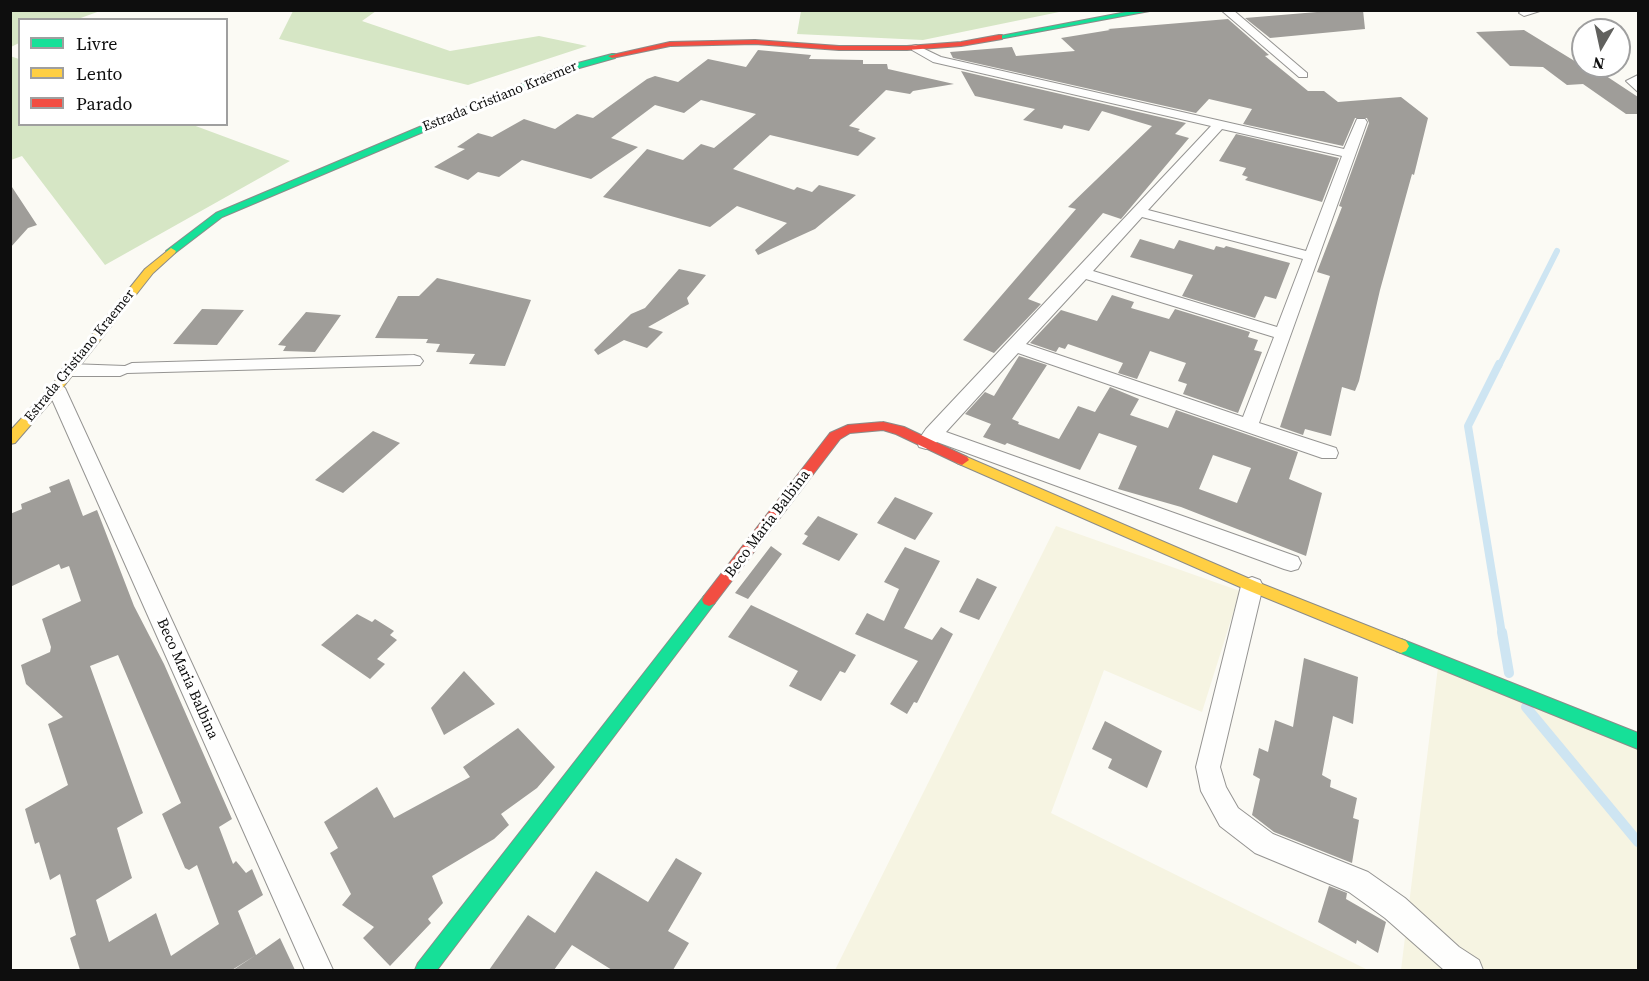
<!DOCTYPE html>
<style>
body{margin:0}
#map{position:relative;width:1649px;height:981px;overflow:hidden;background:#fbfaf4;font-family:"Source Serif 4",serif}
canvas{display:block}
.frame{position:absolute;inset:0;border:12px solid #0e0e0e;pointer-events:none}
.legend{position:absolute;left:18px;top:18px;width:210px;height:108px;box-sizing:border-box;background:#fff;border:2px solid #9f9f9f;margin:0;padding:8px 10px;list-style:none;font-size:18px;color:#0e0e0e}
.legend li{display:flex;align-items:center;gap:12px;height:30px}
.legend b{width:30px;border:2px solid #9f9f9f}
.north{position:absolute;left:1571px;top:18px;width:60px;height:60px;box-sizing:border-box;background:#fff;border:2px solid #9f9f9f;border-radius:50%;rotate:189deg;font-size:16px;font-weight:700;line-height:24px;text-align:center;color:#0e0e0e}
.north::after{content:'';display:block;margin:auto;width:21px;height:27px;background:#61615e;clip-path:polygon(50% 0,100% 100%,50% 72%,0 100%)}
</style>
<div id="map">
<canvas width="1649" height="981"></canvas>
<div class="frame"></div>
<ul class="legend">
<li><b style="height:8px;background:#16e098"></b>Livre</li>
<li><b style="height:8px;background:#ffcf43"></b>Lento</li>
<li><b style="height:8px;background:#f24e42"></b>Parado</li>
</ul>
<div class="north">N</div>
</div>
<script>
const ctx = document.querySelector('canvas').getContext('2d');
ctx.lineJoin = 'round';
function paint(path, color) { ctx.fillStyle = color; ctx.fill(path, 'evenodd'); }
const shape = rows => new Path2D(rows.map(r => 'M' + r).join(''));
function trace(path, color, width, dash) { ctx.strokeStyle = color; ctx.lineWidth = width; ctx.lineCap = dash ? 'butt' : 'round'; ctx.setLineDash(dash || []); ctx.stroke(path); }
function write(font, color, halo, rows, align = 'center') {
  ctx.font = font + ' "Source Serif 4",serif'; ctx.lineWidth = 6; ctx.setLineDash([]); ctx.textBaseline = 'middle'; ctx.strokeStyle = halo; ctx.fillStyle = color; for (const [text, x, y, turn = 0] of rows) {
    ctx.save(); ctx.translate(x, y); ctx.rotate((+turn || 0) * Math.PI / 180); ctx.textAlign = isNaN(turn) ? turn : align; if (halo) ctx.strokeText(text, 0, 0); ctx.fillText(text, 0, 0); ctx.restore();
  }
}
const farmland = shape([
 [1056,526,1240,591,1202,712,1104,670,1051,813,1368,970,835,970],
 [1438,667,1638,746,1638,970,1401,970]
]);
const forest = shape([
 [11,10,100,10,100,11,78,19,20,20,19,43,11,47],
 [376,11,362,21,450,51,539,36,587,46,468,85,279,39,293,11],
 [801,11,801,10,1064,11,923,40,797,34],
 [10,56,19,59,20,124,193,125,290,161,105,265,22,156,11,160]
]);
const streamFar2 = shape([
 [1499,366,1557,251]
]);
const streamFar1 = shape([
 [1499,364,1468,426,1502,634]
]);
const stream = shape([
 [1502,632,1509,673],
 [1526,707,1638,842]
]);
const building = shape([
 [1341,10,1363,10,1365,29,1270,38,1245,18],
 [1228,19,1269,55,1265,56,1308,91,1324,91,1338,102,1401,97,1428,118,1414,175,1412,174,1380,290,1359,381,1355,391,1342,387,1331,436,1305,429,1303,435,1280,427,1330,276,1317,272,1342,207,1339,206,1369,123,1367,118,1355,118,1343,146,1243,124,1252,109,1209,99,1196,113,953,58,950,52,1012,47,1016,56,1075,51,1061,38,1110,30,1108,29],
 [1524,30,1586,68,1594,68,1638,97,1638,114,1626,114,1583,84,1567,85,1543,67,1510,66,1476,32],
 [758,50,811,55,809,59,863,60,863,64,887,64,888,69,954,84,913,91,910,94,886,90,849,126,860,129,858,131,876,138,858,156,770,135,733,169,794,190,797,187,812,192,819,185,856,195,815,229,758,255,755,250,787,223,737,206,710,227,603,197,647,149,683,160,701,144,714,148,756,114,701,100,684,113,655,105,611,138,638,147,591,179,522,160,499,177,478,172,468,180,434,167,465,149,457,147,478,133,492,137,524,119,555,129,577,114,593,118,647,79,655,76,678,82,708,59,746,67],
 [961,71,1186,123,1175,134,1189,138,1121,219,1103,213,1028,299,1041,304,994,353,963,340,1076,209,1068,207,1152,126,1102,111,1089,131,1064,125,1062,129,1023,120,1035,109,975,96],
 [1236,134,1339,158,1322,202,1245,180,1248,177,1242,175,1246,168,1219,161],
 [10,184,37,225,28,228,10,248],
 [1140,239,1174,249,1179,240,1214,250,1216,246,1224,248,1226,246,1290,263,1276,299,1265,296,1255,318,1182,296,1193,275,1130,257],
 [679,269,706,275,687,298,689,304,648,327,663,332,647,348,624,340,598,355,594,350,631,314,645,308],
 [437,278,531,300,505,366,469,364,475,354,436,352,440,344,426,343,428,339,375,338,398,296,419,296],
 [1112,295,1134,302,1131,308,1169,319,1175,309,1250,332,1248,337,1258,340,1254,350,1262,352,1238,413,1183,394,1187,384,1178,381,1186,363,1150,351,1137,379,1118,373,1123,363,1068,344,1065,349,1059,347,1056,352,1030,343,1061,310,1097,321],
 [202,309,244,310,217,345,173,344],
 [306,312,341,315,315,352,283,351,286,346,278,345],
 [1019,356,1047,365,1012,419,1019,422,1018,424,1059,439,1078,406,1095,412,1110,387,1139,399,1130,415,1168,428,1176,410,1298,452,1289,479,1322,493,1306,556,1181,507,1118,489,1137,446,1099,433,1080,470,1007,443,1005,445,983,437,991,424,965,414,985,392,994,396],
 [1213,455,1251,468,1237,503,1199,489],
 [373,431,400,443,343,493,315,480],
 [69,479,83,516,97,510,134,606,164,664,232,819,219,827,233,864,236,861,246,873,252,869,263,895,238,911,256,955,232,970,80,970,70,938,76,935,60,874,50,880,39,842,35,844,25,809,68,785,48,724,63,717,26,684,21,665,50,652,51,647,42,619,81,601,69,566,61,569,59,564,10,587,10,514,22,509,21,504,51,492,49,487],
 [118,655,181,803,162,814,185,868,189,870,197,865,219,924,171,956,156,913,109,942,96,900,132,878,117,828,143,813,90,666],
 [895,497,933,513,915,540,877,523],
 [818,516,858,534,839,561,802,544,808,536,804,534],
 [771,546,782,554,748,599,735,593],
 [905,547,940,561,904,628,932,640,941,627,953,634,917,703,914,702,907,714,890,704,918,661,855,634,867,613,884,621,899,589,884,582],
 [977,578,997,587,979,620,959,612],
 [751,605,856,655,845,673,840,671,821,701,789,686,798,671,728,637],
 [357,614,372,622,375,619,394,631,390,635,397,640,377,659,385,664,370,679,321,645],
 [1304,658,1358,677,1353,724,1333,716,1322,775,1331,780,1330,787,1357,798,1353,818,1359,820,1352,863,1274,832,1252,815,1260,779,1253,775,1259,748,1268,752,1275,720,1293,727],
 [464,671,495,704,444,735,431,708],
 [1105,721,1162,751,1147,788,1108,768,1112,759,1092,749],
 [518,728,555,767,537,788,501,814,509,825,494,839,432,876,443,903,428,919,431,923,390,966,363,938,374,927,342,905,351,894,330,853,338,848,324,822,377,787,394,818,470,777,463,767],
 [676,858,702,873,668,931,689,943,673,970,612,970,572,945,554,970,489,970,528,915,555,933,596,871,648,902],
 [1329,886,1347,893,1346,899,1386,922,1378,953,1357,940,1356,944,1318,922],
 [280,938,295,970,233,970,256,955]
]);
const street = shape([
 [1221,10,1233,10,1307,73,1307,77,1299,77,1221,10],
 [1522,10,1543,10,1524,16,1519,13,1522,10],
 [916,45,941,57,1344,149,1357,119,1365,119,1367,122,1259,423,1336,448,1338,453,1336,458,1322,458,1018,353,946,432,1298,557,1301,563,1298,569,1291,571,1284,569,937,442,926,449,919,447,917,442,926,429,1211,126,933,62,912,50,912,46,916,45],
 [1222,129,1342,156,1306,251,1148,210,1222,129],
 [1142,217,1303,259,1277,327,1093,271,1142,217],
 [1086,279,1274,337,1243,417,1026,344,1086,279],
 [1638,75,1638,92,1626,81,1638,75],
 [414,355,420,357,423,361,420,365,127,373,120,376,70,376,61,370,70,364,125,366,132,363,414,355],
 [56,382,65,388,333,970,305,970,47,388,56,382],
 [1252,577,1260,580,1263,586,1220,767,1226,787,1238,808,1273,834,1368,872,1405,898,1459,947,1479,960,1483,970,1444,970,1385,918,1349,892,1255,853,1220,826,1201,791,1196,767,1241,586,1244,580,1252,577]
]);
const fast = shape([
 [1137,10,1155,10,999,39,995,37,1137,10],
 [612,54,615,54,615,58,565,72,222,217,175,253,171,254,166,251,216,213,559,68,612,54],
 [709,594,714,596,716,600,714,604,437,970,415,970,418,963,704,596,709,594],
 [1401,639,1638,733,1638,749,1396,651,1393,646,1396,641,1401,639]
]);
const slow = shape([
 [171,248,176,251,175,253,153,273,60,391,15,443,10,444,10,431,52,385,145,269,171,248],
 [962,455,1257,582,1406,641,1409,646,1406,651,1401,653,1247,590,957,463,955,460,962,455]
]);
const jam = shape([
 [999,35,1002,35,1002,39,961,46,907,50,839,50,755,44,670,46,612,58,608,56,670,42,755,40,839,46,907,46,961,42,999,35],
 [883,422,904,427,967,457,969,460,962,465,957,463,896,434,883,430,850,433,840,439,714,604,709,606,704,604,702,600,704,596,830,433,848,425,883,422]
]);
const farStreetnames = [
 ["Estrada Cristiano Kraemer",500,97,-22],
 ["Estrada Cristiano Kraemer",80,356,-51]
];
const streetNames = [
 ["Beco Maria Balbina",768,524,-53],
 ["Beco Maria Balbina",187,679,66]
];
paint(farmland, '#f6f4e2');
paint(forest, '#d6e6c5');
trace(streamFar2, '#cee5f2', 6);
trace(streamFar1, '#cee5f2', 8);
trace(stream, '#cee5f2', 10);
paint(building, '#9f9d99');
trace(street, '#959492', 2);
trace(fast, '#8b8b88', 2);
trace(slow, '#8b8b88', 2);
trace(jam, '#8b8b88', 2);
paint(street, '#fefefd');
paint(fast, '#16e098');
paint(slow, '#ffcf43');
paint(jam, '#f24e42');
write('14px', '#0e0e0e', '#fff', farStreetnames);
write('15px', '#0e0e0e', '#fff', streetNames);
</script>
